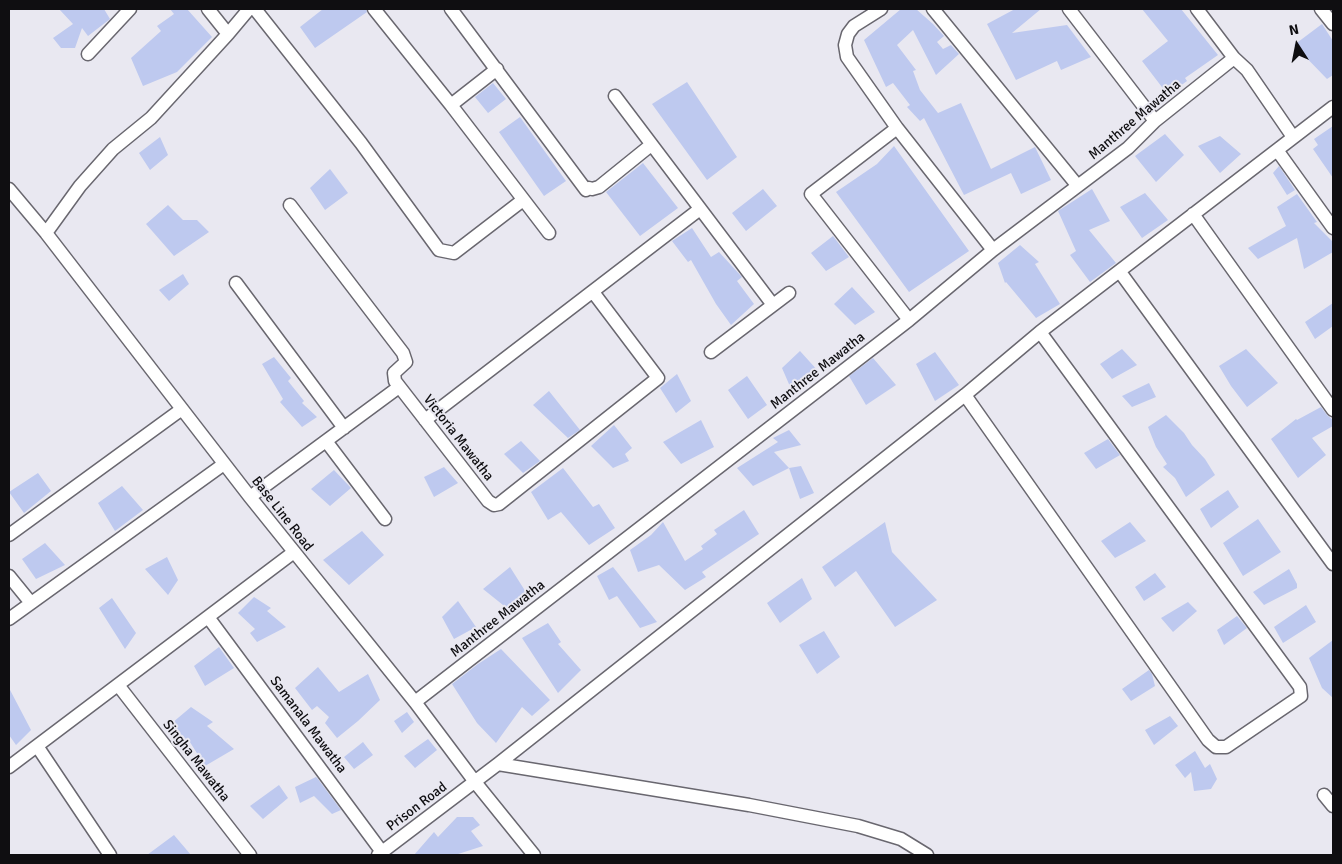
<!DOCTYPE html>
<style>
body{margin:0}
#map{position:relative;width:1342px;height:864px;overflow:hidden;background:#e9e8f1;font-family:Signika,sans-serif}
canvas{display:block}
.frame{position:absolute;inset:0;border:10px solid #0f0e11;pointer-events:none}
.north{position:absolute;left:1272px;top:20px;width:50px;height:50px;-webkit-text-stroke:4px #e9e8f1;paint-order:stroke;rotate:349deg;font-size:14px;font-weight:700;line-height:20px;text-align:center;color:#0f0e11}
.north::after{content:'';display:block;margin:auto;width:18px;height:22px;background:#0f0e11;clip-path:polygon(50% 0,100% 100%,50% 72%,0 100%)}
</style>
<div id="map">
<canvas width="1342" height="864"></canvas>
<div class="frame"></div>
<div class="north">N</div>
</div>
<script>
const ctx = document.querySelector('canvas').getContext('2d');
ctx.lineJoin = 'round';
function paint(path, color) { ctx.fillStyle = color; ctx.fill(path, 'evenodd'); }
const shape = rows => new Path2D(rows.map(r => 'M' + r).join(''));
function trace(path, color, width, dash) { ctx.strokeStyle = color; ctx.lineWidth = width; ctx.lineCap = dash ? 'butt' : 'round'; ctx.setLineDash(dash || []); ctx.stroke(path); }
function write(font, color, halo, rows, align = 'center') {
  ctx.font = font + ' Signika,sans-serif'; ctx.lineWidth = 4; ctx.setLineDash([]); ctx.textBaseline = 'middle'; ctx.strokeStyle = halo; ctx.fillStyle = color; for (const [text, x, y, turn = 0] of rows) {
    ctx.save(); ctx.translate(x, y); ctx.rotate((+turn || 0) * Math.PI / 180); ctx.textAlign = isNaN(turn) ? turn : align; if (halo) ctx.strokeText(text, 0, 0); ctx.fillText(text, 0, 0); ctx.restore();
  }
}
const building = shape([
 [59,9,104,9,110,19,88,36,82,28,75,48,61,48,53,38,73,24],
 [170,9,187,9,212,37,177,72,143,86,131,58,161,31,157,26,174,14],
 [323,9,366,9,367,12,315,48,300,27],
 [901,9,916,9,933,24,944,36,937,42,943,49,951,45,959,54,936,75,913,30,897,45,916,70,913,71,920,90,938,113,961,103,991,169,1035,147,1051,180,1021,194,1011,173,964,195,924,118,920,121,907,107,910,105,893,83,886,87,864,40],
 [1015,9,1041,9,1012,33,1067,25,1091,57,1061,70,1057,61,1016,80,987,24],
 [1142,9,1181,9,1218,55,1185,78,1187,81,1168,95,1142,61,1168,41],
 [1322,24,1333,41,1333,75,1327,79,1294,45],
 [687,82,737,157,707,180,652,104],
 [493,83,506,99,488,113,475,97],
 [520,117,566,181,544,196,499,132],
 [1333,126,1333,178,1313,149,1318,145,1314,139],
 [1165,134,1184,155,1156,182,1135,156],
 [1220,136,1241,154,1220,173,1198,146],
 [160,137,168,155,150,170,139,153],
 [894,146,969,251,909,292,836,192,877,164],
 [643,163,678,208,640,236,606,192],
 [1279,166,1295,190,1287,195,1273,173],
 [330,169,348,193,325,210,310,188],
 [763,189,777,206,746,231,732,213],
 [1092,189,1110,221,1089,230,1116,263,1090,282,1070,255,1076,251,1058,211],
 [1145,193,1168,220,1142,238,1120,207],
 [1297,194,1317,222,1314,223,1333,242,1333,252,1304,269,1297,238,1258,259,1248,248,1286,226,1277,207],
 [168,205,183,220,197,220,209,232,174,256,146,224],
 [692,228,711,257,719,252,742,277,737,281,754,304,731,325,716,304,691,260,688,262,672,241],
 [833,236,849,257,826,271,811,253],
 [1020,245,1039,262,1035,264,1060,304,1036,318,1006,282,1005,283,998,263],
 [183,274,189,284,169,301,159,290],
 [852,287,875,312,855,325,834,304],
 [1333,303,1333,326,1315,339,1305,322],
 [1122,349,1137,365,1112,379,1100,364],
 [1246,349,1278,383,1247,407,1231,386,1219,366],
 [800,351,819,372,792,391,782,368],
 [935,352,959,385,935,401,916,364],
 [274,357,291,378,288,381,304,401,302,403,317,417,302,427,280,402,283,399,262,364],
 [873,358,896,385,866,405,849,376],
 [677,374,691,401,676,413,660,388],
 [747,376,767,405,748,419,728,390],
 [1149,383,1156,397,1132,407,1122,396],
 [549,391,580,430,568,438,533,405],
 [1321,407,1327,415,1333,420,1333,426,1312,438,1326,455,1298,478,1271,439,1296,419,1297,420],
 [1166,415,1184,433,1192,445,1205,459,1215,475,1186,497,1175,478,1163,467,1167,464,1156,447,1148,427],
 [701,420,714,447,681,464,663,442],
 [614,425,632,448,625,454,629,461,613,468,591,446],
 [789,430,801,445,774,452,789,468,753,486,737,468,778,442,773,438],
 [1108,439,1120,455,1096,469,1084,453],
 [521,441,540,461,523,473,504,454],
 [801,466,814,493,800,499,789,468],
 [444,467,458,483,434,497,424,477],
 [563,468,593,507,599,504,615,528,589,545,561,512,548,520,531,492],
 [334,470,351,488,330,506,311,489],
 [38,473,51,491,24,513,9,492],
 [122,486,143,510,115,531,98,503],
 [1228,490,1239,507,1211,528,1200,509],
 [744,510,759,534,702,572,706,577,685,590,659,565,638,572,630,550,651,535,663,522,685,561,703,549,701,546,717,534,714,530],
 [1258,519,1281,552,1243,576,1223,543],
 [885,522,892,552,937,600,895,627,856,571,835,587,822,567],
 [1130,522,1146,541,1115,558,1101,541],
 [362,531,384,555,349,585,323,560],
 [45,543,65,565,36,579,22,559],
 [167,557,178,580,168,595,145,569],
 [510,567,529,597,508,609,483,589],
 [613,567,657,622,640,628,617,596,609,600,597,576],
 [1289,569,1297,584,1297,588,1264,605,1253,592],
 [1155,573,1166,587,1144,601,1135,587],
 [802,578,812,599,780,623,767,603],
 [254,597,271,608,267,611,286,627,257,642,250,633,255,629,238,613],
 [112,598,136,633,125,649,99,608],
 [458,601,476,627,454,639,442,617],
 [1188,602,1197,611,1173,632,1161,618],
 [1306,605,1316,622,1283,643,1274,627],
 [1237,616,1247,628,1224,645,1217,630],
 [548,623,561,642,558,644,581,670,558,693,522,638],
 [824,631,840,657,817,674,799,645],
 [1333,640,1333,698,1322,688,1309,658],
 [219,647,234,668,205,686,194,666],
 [501,649,550,700,532,716,522,707,496,743,477,723,452,684,478,664],
 [318,667,339,692,368,674,380,700,358,721,337,738,325,723,329,717,317,706,312,710,295,688],
 [1149,670,1152,674,1155,686,1131,701,1122,689],
 [9,688,31,730,16,745,9,735],
 [191,707,213,722,207,726,234,749,205,766,188,739,186,741,172,723],
 [407,712,414,722,402,733,394,721],
 [1170,716,1178,726,1154,745,1145,730],
 [428,739,437,750,415,768,404,756],
 [363,742,373,755,354,769,344,757],
 [1195,751,1205,768,1210,764,1217,779,1211,789,1194,791,1191,772,1185,778,1175,765],
 [316,777,318,779,341,810,332,814,314,796,300,803,295,787],
 [279,785,288,798,263,819,250,806],
 [457,817,473,817,480,825,471,831,483,846,455,855,414,855,434,832,438,837],
 [174,835,191,855,147,855]
]);
const minor = shape([
 [208,9,228,34],
 [255,9,361,143,439,250,454,253,523,200],
 [374,9,451,105,549,233],
 [451,9,586,190,589,188,592,189,599,187,651,145],
 [881,9,854,26,848,34,845,45,847,57,897,128,993,250],
 [933,9,1077,185],
 [1069,9,1155,121],
 [1197,9,1234,58,1247,70,1293,137],
 [1321,9,1333,24],
 [88,54,130,9],
 [615,96,773,305],
 [451,105,497,69],
 [897,128,811,194,909,320],
 [1277,150,1333,228],
 [9,189,46,233,250,497,415,702,475,782,534,855],
 [290,205,403,353,406,362,394,373,395,381,488,501,494,505,499,504,658,378,593,292],
 [1193,214,1333,410],
 [46,233,80,186,113,149,151,118,228,34,249,9],
 [1120,272,1333,564],
 [236,283,344,428],
 [711,352,789,293],
 [965,395,1208,740,1216,747,1226,747,1301,696,1300,687,1040,332],
 [425,420,700,209],
 [326,441,385,519],
 [250,497,399,387],
 [9,535,182,409],
 [9,576,31,603],
 [208,617,382,852],
 [9,619,224,464],
 [118,685,250,855],
 [415,702,909,320,993,250,1128,148,1155,121,1234,58],
 [37,746,110,855],
 [498,764,749,805,858,826,901,839,927,855],
 [9,767,294,552],
 [1324,795,1333,806],
 [378,855,498,764,965,395,1040,332,1333,107]
]);
const streetNames = [
 ["Manthree Mawatha",1135,120,-40],
 ["Manthree Mawatha",818,371,-38],
 ["Victoria Mawatha",458,438,52],
 ["Base Line Road",282,514,52],
 ["Manthree Mawatha",498,619,-38],
 ["Samanala Mawatha",308,725,53],
 ["Singha Mawatha",196,761,52],
 ["Prison Road",417,807,-37]
];
paint(building, '#bec9ef');
trace(minor, '#69676f', 15);
trace(minor, '#fff', 12);
write('14px', '#0f0e11', '#e9e8f1', streetNames);
</script>
